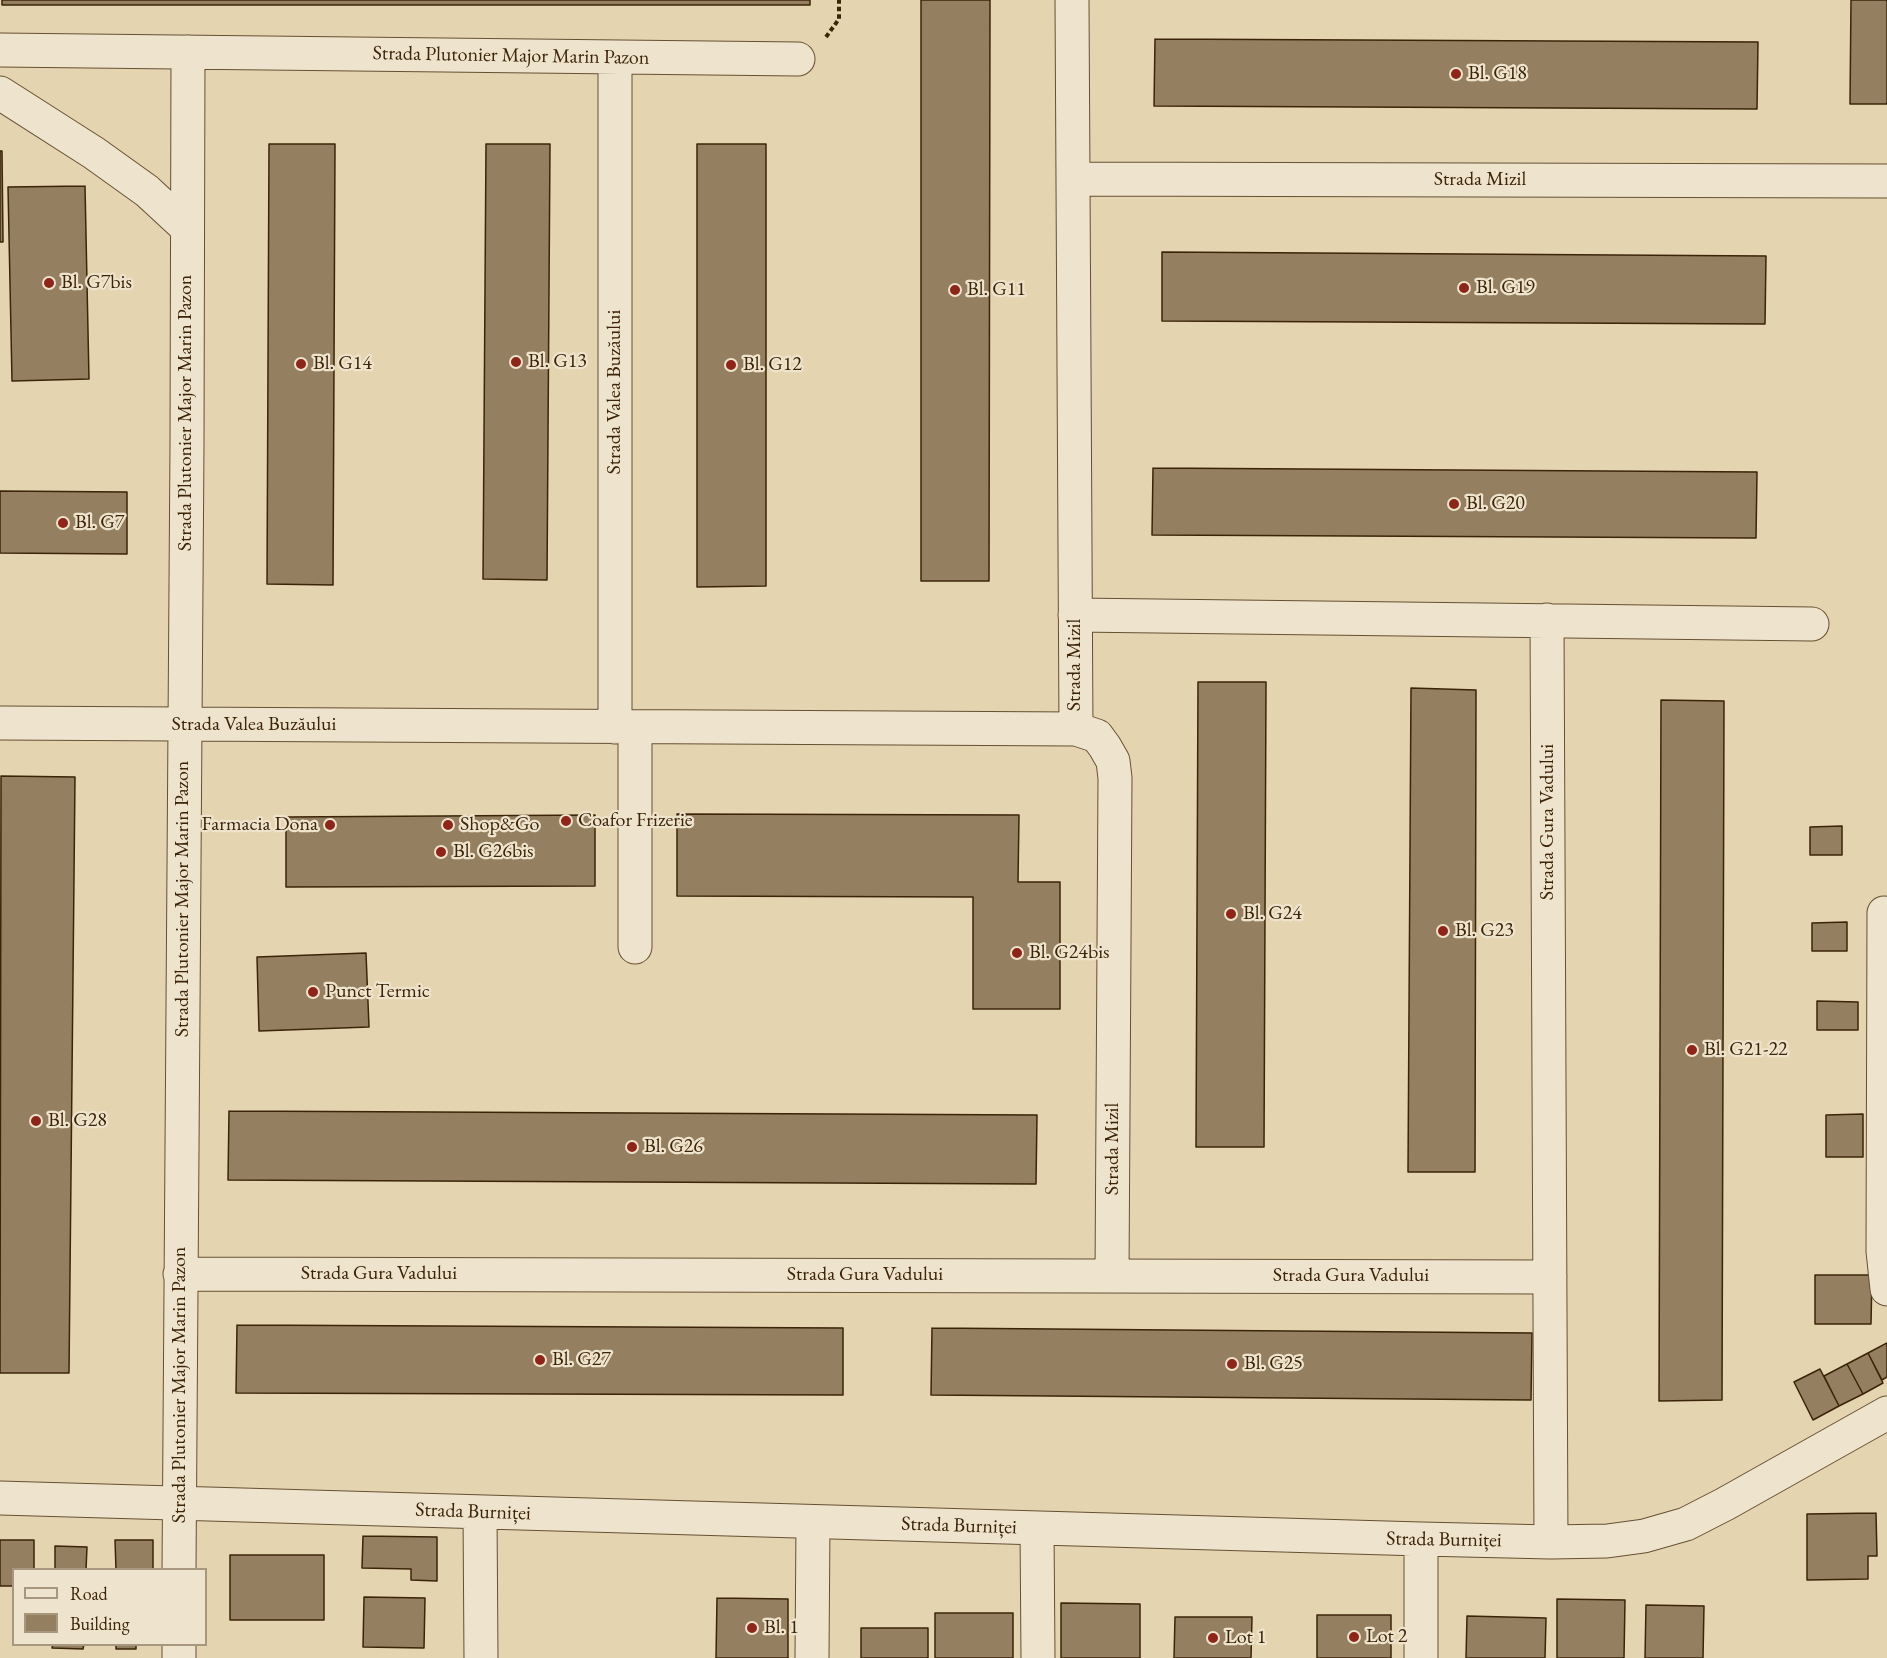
<!DOCTYPE html>
<meta charset="utf-8">
<style>
body{margin:0}
#map{position:relative;width:1887px;height:1658px;overflow:hidden;background:#e5d4b0;font-family:"EB Garamond",serif}
canvas{display:block}
.legend{position:absolute;left:12px;top:1568px;width:195px;height:78px;box-sizing:border-box;background:#eee3cc;border:2px solid #a7977e;margin:0;padding:8px 10px;list-style:none;font-size:18px;color:#3c2409}
.legend li{display:flex;align-items:center;gap:12px;height:30px}
.legend b{width:30px;border:2px solid #a7977e}
</style>
<div id="map">
<canvas width="1887" height="1658"></canvas>
<ul class="legend">
<li><b style="height:8px;background:#eee3cc"></b>Road</li>
<li><b style="height:16px;background:#948060"></b>Building</li>
</ul>
</div>
<script>
const ctx = document.querySelector('canvas').getContext('2d');
ctx.lineJoin = 'round';
function paint(path, color) { ctx.fillStyle = color; ctx.fill(path, 'evenodd'); }
const shape = rows => new Path2D(rows.map(r => 'M' + r).join(''));
function trace(path, color, width, dash) { ctx.strokeStyle = color; ctx.lineWidth = width; ctx.lineCap = dash ? 'butt' : 'round'; ctx.setLineDash(dash || []); ctx.stroke(path); }
function write(font, color, halo, rows, align = 'center') {
  ctx.font = font + ' "EB Garamond",serif'; ctx.lineWidth = 4.5; ctx.setLineDash([]); ctx.textBaseline = 'middle'; ctx.strokeStyle = halo; ctx.fillStyle = color; for (const [text, x, y, turn = 0] of rows) {
    ctx.save(); ctx.translate(x, y); ctx.rotate((+turn || 0) * Math.PI / 180); ctx.textAlign = isNaN(turn) ? turn : align; if (halo) ctx.strokeText(text, 0, 0); ctx.fillText(text, 0, 0); ctx.restore();
  }
}
const building = shape([
 [2,0,810,0,810,5,2,5,2,0],
 [921,0,990,0,989,581,921,581,921,0],
 [1851,0,1887,0,1887,104,1850,104,1851,0],
 [1155,39,1758,42,1757,109,1154,106,1155,39],
 [269,144,335,144,333,585,267,584,269,144],
 [486,144,550,144,547,580,483,579,486,144],
 [697,144,766,144,766,586,697,587,697,144],
 [0,151,2,151,3,242,0,242,0,151],
 [85,186,89,379,12,381,8,187,85,186],
 [1162,252,1766,256,1765,324,1162,321,1162,252],
 [1153,468,1757,472,1756,538,1152,535,1153,468],
 [0,491,127,492,127,554,0,553,0,491],
 [1198,682,1266,682,1264,1147,1196,1147,1198,682],
 [1411,688,1476,690,1475,1172,1408,1172,1411,688],
 [1661,700,1724,701,1722,1400,1659,1401,1661,700],
 [1,776,75,777,69,1373,0,1373,1,776],
 [677,814,1019,815,1018,882,1060,882,1060,1009,973,1009,973,897,677,896,677,814],
 [595,815,595,886,286,887,286,817,595,815],
 [1842,826,1842,855,1810,855,1810,827,1842,826],
 [1847,922,1847,951,1812,951,1812,923,1847,922],
 [366,953,369,1027,259,1031,257,957,366,953],
 [1817,1001,1858,1002,1858,1030,1817,1030,1817,1001],
 [229,1111,1037,1115,1036,1184,228,1180,229,1111],
 [1863,1114,1863,1157,1826,1157,1826,1115,1863,1114],
 [1815,1275,1872,1275,1871,1324,1815,1324,1815,1275],
 [237,1325,843,1328,843,1395,236,1393,237,1325],
 [932,1328,1532,1333,1531,1400,931,1395,932,1328],
 [1887,1343,1887,1377,1882,1380,1868,1353,1887,1343],
 [1868,1353,1883,1383,1863,1394,1847,1364,1868,1353],
 [1847,1364,1863,1394,1839,1406,1824,1376,1847,1364],
 [1820,1369,1839,1406,1813,1420,1794,1382,1820,1369],
 [1876,1513,1877,1556,1868,1556,1868,1579,1807,1580,1807,1514,1876,1513],
 [363,1536,437,1537,437,1581,411,1580,411,1569,362,1568,363,1536],
 [0,1540,34,1540,34,1570,14,1570,14,1586,0,1586,0,1540],
 [115,1540,153,1540,153,1570,116,1570,115,1540],
 [55,1546,87,1547,86,1570,55,1570,55,1546],
 [230,1555,324,1555,324,1620,230,1620,230,1555],
 [364,1597,425,1598,424,1648,363,1647,364,1597],
 [717,1598,788,1599,788,1658,716,1658,717,1598],
 [1557,1599,1625,1600,1624,1658,1557,1658,1557,1599],
 [1061,1603,1140,1604,1140,1658,1061,1658,1061,1603],
 [1646,1605,1704,1606,1703,1658,1645,1658,1646,1605],
 [935,1613,1013,1613,1013,1658,935,1658,935,1613],
 [1317,1615,1391,1615,1391,1658,1317,1658,1317,1615],
 [1467,1616,1546,1618,1545,1658,1466,1658,1467,1616],
 [1175,1617,1252,1617,1251,1658,1174,1658,1175,1617],
 [861,1628,928,1628,928,1658,861,1658,861,1628],
 [53,1644,84,1644,83,1649,52,1648,53,1644],
 [116,1644,136,1644,136,1649,116,1649,116,1644]
]);
const path = shape([
 [826,37,839,19,839,0]
]);
const minor = shape([
 [1072,0,1076,729],
 [0,50,798,59],
 [615,57,615,727],
 [0,93,94,153,147,191,187,228],
 [1073,179,1887,181],
 [1075,615,1812,624],
 [1547,620,1551,1542],
 [0,723,1076,729,1097,736,1105,747,1113,761,1115,778,1112,1276],
 [1884,913,1883,1251,1887,1289],
 [635,947,635,728],
 [180,1274,1550,1277],
 [0,1498,1421,1539,1551,1542,1607,1541,1644,1536,1686,1524,1725,1504,1887,1413],
 [480,1512,481,1658],
 [1037,1528,1038,1658],
 [179,1570,187,444,188,52],
 [179,1644,179,1658],
 [812,1658,813,1522],
 [1421,1658,1421,1539]
]);
const markers = [
 [1456,74,6,"#8f2418"],
 [49,283,6,"#8f2418"],
 [1464,288,6,"#8f2418"],
 [955,290,6,"#8f2418"],
 [516,362,6,"#8f2418"],
 [301,364,6,"#8f2418"],
 [731,365,6,"#8f2418"],
 [1454,504,6,"#8f2418"],
 [63,523,6,"#8f2418"],
 [566,821,6,"#8f2418"],
 [330,825,6,"#8f2418"],
 [448,825,6,"#8f2418"],
 [441,852,6,"#8f2418"],
 [1231,914,6,"#8f2418"],
 [1443,931,6,"#8f2418"],
 [1017,953,6,"#8f2418"],
 [313,992,6,"#8f2418"],
 [1692,1050,6,"#8f2418"],
 [36,1121,6,"#8f2418"],
 [632,1147,6,"#8f2418"],
 [540,1360,6,"#8f2418"],
 [1232,1364,6,"#8f2418"],
 [752,1628,6,"#8f2418"],
 [1354,1637,6,"#8f2418"],
 [1213,1638,6,"#8f2418"]
];
const streetNames = [
 ["Strada Plutonier Major Marin Pazon",511,56,1],
 ["Strada Mizil",1480,180],
 ["Strada Valea Buzăului",615,392,-90],
 ["Strada Plutonier Major Marin Pazon",186,413,-90],
 ["Strada Mizil",1075,665,-90],
 ["Strada Valea Buzăului",254,725],
 ["Strada Gura Vadului",1548,822,-90],
 ["Strada Plutonier Major Marin Pazon",183,899,-90],
 ["Strada Mizil",1113,1149,-90],
 ["Strada Gura Vadului",379,1274],
 ["Strada Gura Vadului",865,1275],
 ["Strada Gura Vadului",1351,1276],
 ["Strada Plutonier Major Marin Pazon",180,1385,-90],
 ["Strada Burniței",473,1512,2],
 ["Strada Burniței",959,1526,2],
 ["Strada Burniței",1444,1540,1]
];
const poiNames = [
 ["Bl. G18",1468,74],
 ["Bl. G7bis",61,283],
 ["Bl. G19",1476,288],
 ["Bl. G11",967,290],
 ["Bl. G13",528,362],
 ["Bl. G14",313,364],
 ["Bl. G12",743,365],
 ["Bl. G20",1466,504],
 ["Bl. G7",75,523],
 ["Coafor Frizerie",578,821],
 ["Farmacia Dona",318,825,"right"],
 ["Shop&Go",460,825],
 ["Bl. G26bis",453,852],
 ["Bl. G24",1243,914],
 ["Bl. G23",1455,931],
 ["Bl. G24bis",1029,953],
 ["Punct Termic",325,992],
 ["Bl. G21-22",1704,1050],
 ["Bl. G28",48,1121],
 ["Bl. G26",644,1147],
 ["Bl. G27",552,1360],
 ["Bl. G25",1244,1364],
 ["Bl. 1",764,1628],
 ["Lot 2",1366,1637],
 ["Lot 1",1225,1638]
];
paint(building, '#948060');
trace(building, '#3c2409', 1.5);
trace(minor, '#665033', 35);
trace(path, '#3c2409', 4, [4.5, 3]);
trace(minor, '#eee3cc', 33);
for (const [x, y, r, color] of markers) { const dot = new Path2D(); dot.arc(x, y, r, 0, 2 * Math.PI); ctx.fillStyle = color; ctx.fill(dot); trace(dot, '#eee3cc', 2); }
write('20px', '#3c2409', '#eee3cc', streetNames);
write('20px', '#3c2409', '#eee3cc', poiNames, 'left');
</script>
